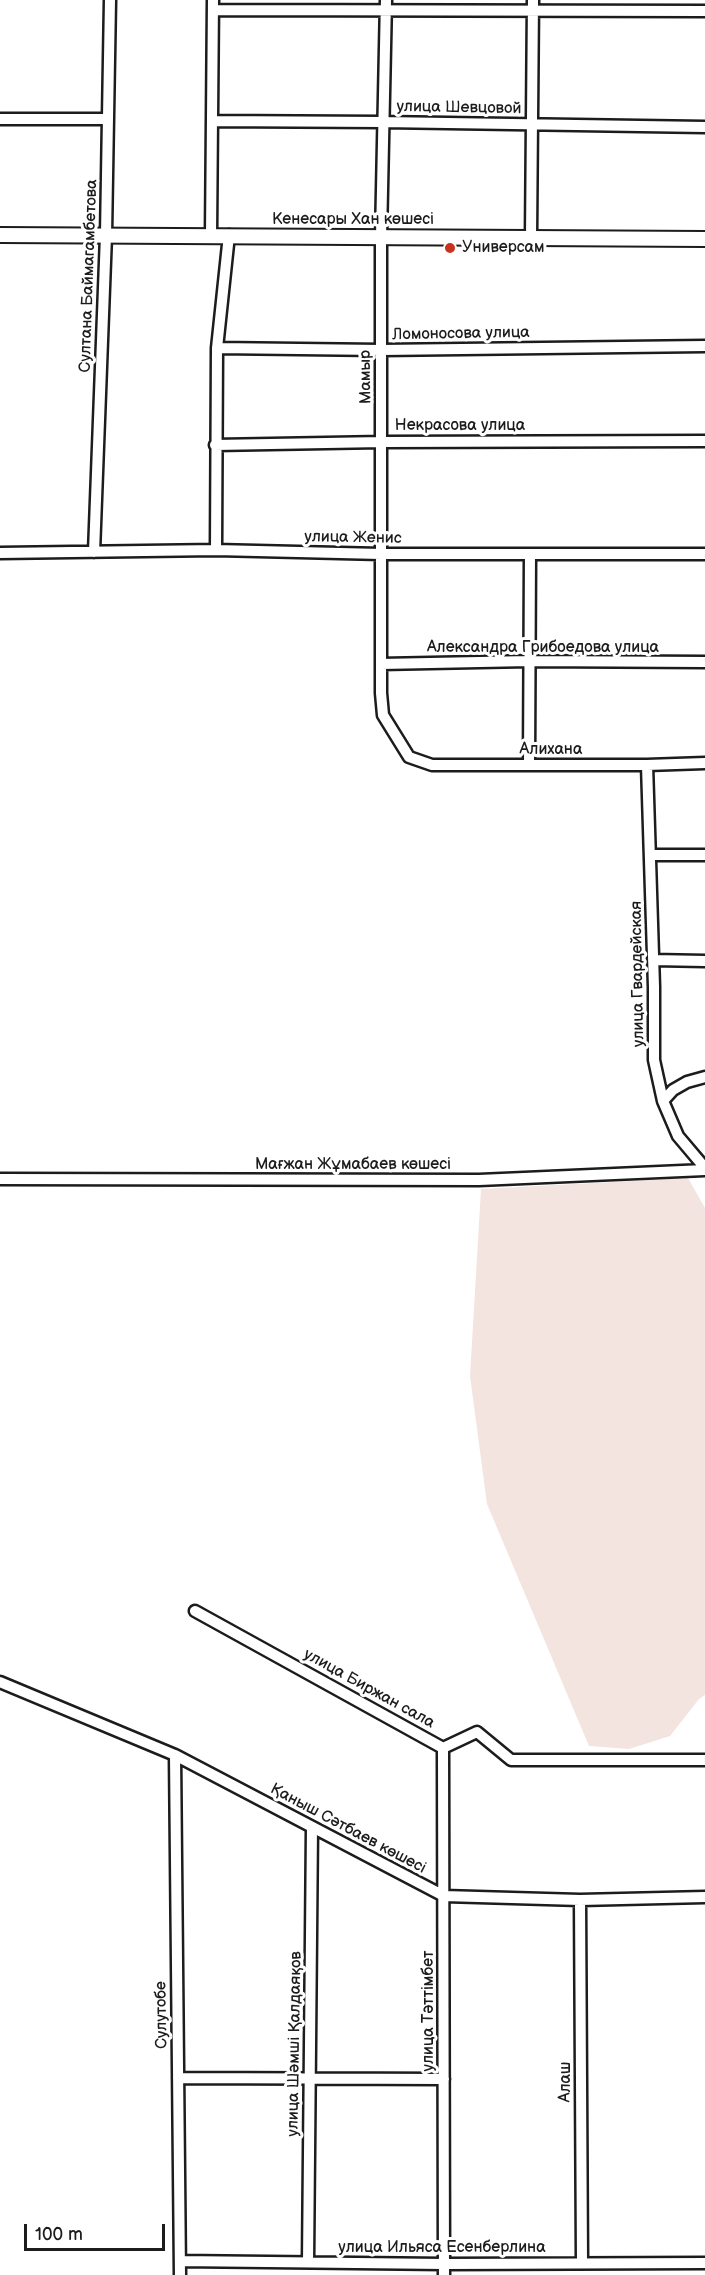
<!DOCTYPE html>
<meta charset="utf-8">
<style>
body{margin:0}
#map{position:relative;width:705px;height:2275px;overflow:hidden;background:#fff;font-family:"Balsamiq Sans",sans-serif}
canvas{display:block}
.scale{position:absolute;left:24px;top:2224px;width:141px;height:27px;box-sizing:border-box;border:3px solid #1c1c1c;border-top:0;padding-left:8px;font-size:18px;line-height:21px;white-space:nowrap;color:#1c1c1c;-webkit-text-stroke:4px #fff;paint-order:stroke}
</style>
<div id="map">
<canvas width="705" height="2275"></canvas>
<div class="scale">100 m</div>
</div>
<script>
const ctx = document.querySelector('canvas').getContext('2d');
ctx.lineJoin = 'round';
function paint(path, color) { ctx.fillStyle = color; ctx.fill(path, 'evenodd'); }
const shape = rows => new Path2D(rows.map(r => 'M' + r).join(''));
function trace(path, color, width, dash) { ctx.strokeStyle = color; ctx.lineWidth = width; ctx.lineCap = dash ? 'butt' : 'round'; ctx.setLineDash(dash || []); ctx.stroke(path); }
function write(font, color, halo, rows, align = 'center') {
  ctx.font = font + ' "Balsamiq Sans",sans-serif'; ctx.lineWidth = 6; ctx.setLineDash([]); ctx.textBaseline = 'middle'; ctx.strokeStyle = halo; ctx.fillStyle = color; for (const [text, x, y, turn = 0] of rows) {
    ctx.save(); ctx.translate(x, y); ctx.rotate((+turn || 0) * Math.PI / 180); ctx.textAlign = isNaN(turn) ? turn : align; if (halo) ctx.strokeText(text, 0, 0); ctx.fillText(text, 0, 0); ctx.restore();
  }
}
const built = shape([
 [688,1178,705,1208,705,1695,699,1699,670,1736,629,1749,589,1746,487,1504,470,1376,481,1189]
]);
const minor = shape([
 [386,0,381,237,381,693,383,715,409,757,432,765,647,765,705,763],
 [213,10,705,11],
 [0,119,108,119],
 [212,121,383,122,705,127],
 [211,235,213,0],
 [531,237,533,0],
 [217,348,381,350,705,346],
 [215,445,382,442,705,441],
 [216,550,217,348,229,235],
 [94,552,106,235,110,0],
 [0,553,216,550,381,554,705,554],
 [381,664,529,661,705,662],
 [529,765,530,554],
 [647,765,654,987,654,1060,663,1101,678,1136,705,1168],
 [650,855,705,855],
 [653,960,705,961],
 [663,1101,673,1090,687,1082,705,1077],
 [0,1179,479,1180,705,1170],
 [195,1611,443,1748,477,1732,511,1760,705,1760],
 [0,1682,175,1755,444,1896,580,1900,705,1897],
 [443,1748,444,2275],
 [175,1755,180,2275],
 [580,1900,582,2263],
 [178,2078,444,2079],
 [180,2261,444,2264,705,2263],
 [308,2262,312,1827]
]);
const major = shape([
 [0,235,705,239]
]);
const markers = [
 [450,248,6,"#c8321e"]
];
const streetNames = [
 ["улица Шевцовой",459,108,1],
 ["Кенесары Хан көшесі",353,220],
 ["Султана Баймагамбетова",89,276,-88],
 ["Ломоносова улица",461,334,-1],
 ["Мамыр",366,377,-91],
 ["Некрасова улица",460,426],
 ["улица Женис",353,538,1],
 ["Александра Грибоедова улица",543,648],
 ["Алихана",551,750],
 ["улица Гвардейская",638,974,-91],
 ["Мағжан Жұмабаев көшесі",353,1165],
 ["улица Биржан сала",369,1689,29],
 ["Қаныш Сәтбаев көшесі",348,1829,28],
 ["улица Тәттімбет",429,2011,-90],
 ["Сулутобе",162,2015,-91],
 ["улица Шәмші Қалдаяқов",295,2044,-89],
 ["Алаш",566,2082,-90],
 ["улица Ильяса Есенберлина",442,2248]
];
const poiNames = [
 ["Универсам",462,248]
];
paint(built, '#f4e4df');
trace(minor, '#1c1c1c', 15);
trace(major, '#1c1c1c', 18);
trace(minor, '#fff', 10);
trace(major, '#fff', 14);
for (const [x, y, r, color] of markers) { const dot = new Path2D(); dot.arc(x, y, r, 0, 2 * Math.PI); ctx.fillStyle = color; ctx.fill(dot); trace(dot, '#fff', 2); }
write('16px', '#1c1c1c', '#fff', streetNames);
write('16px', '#1c1c1c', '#fff', poiNames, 'left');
</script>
